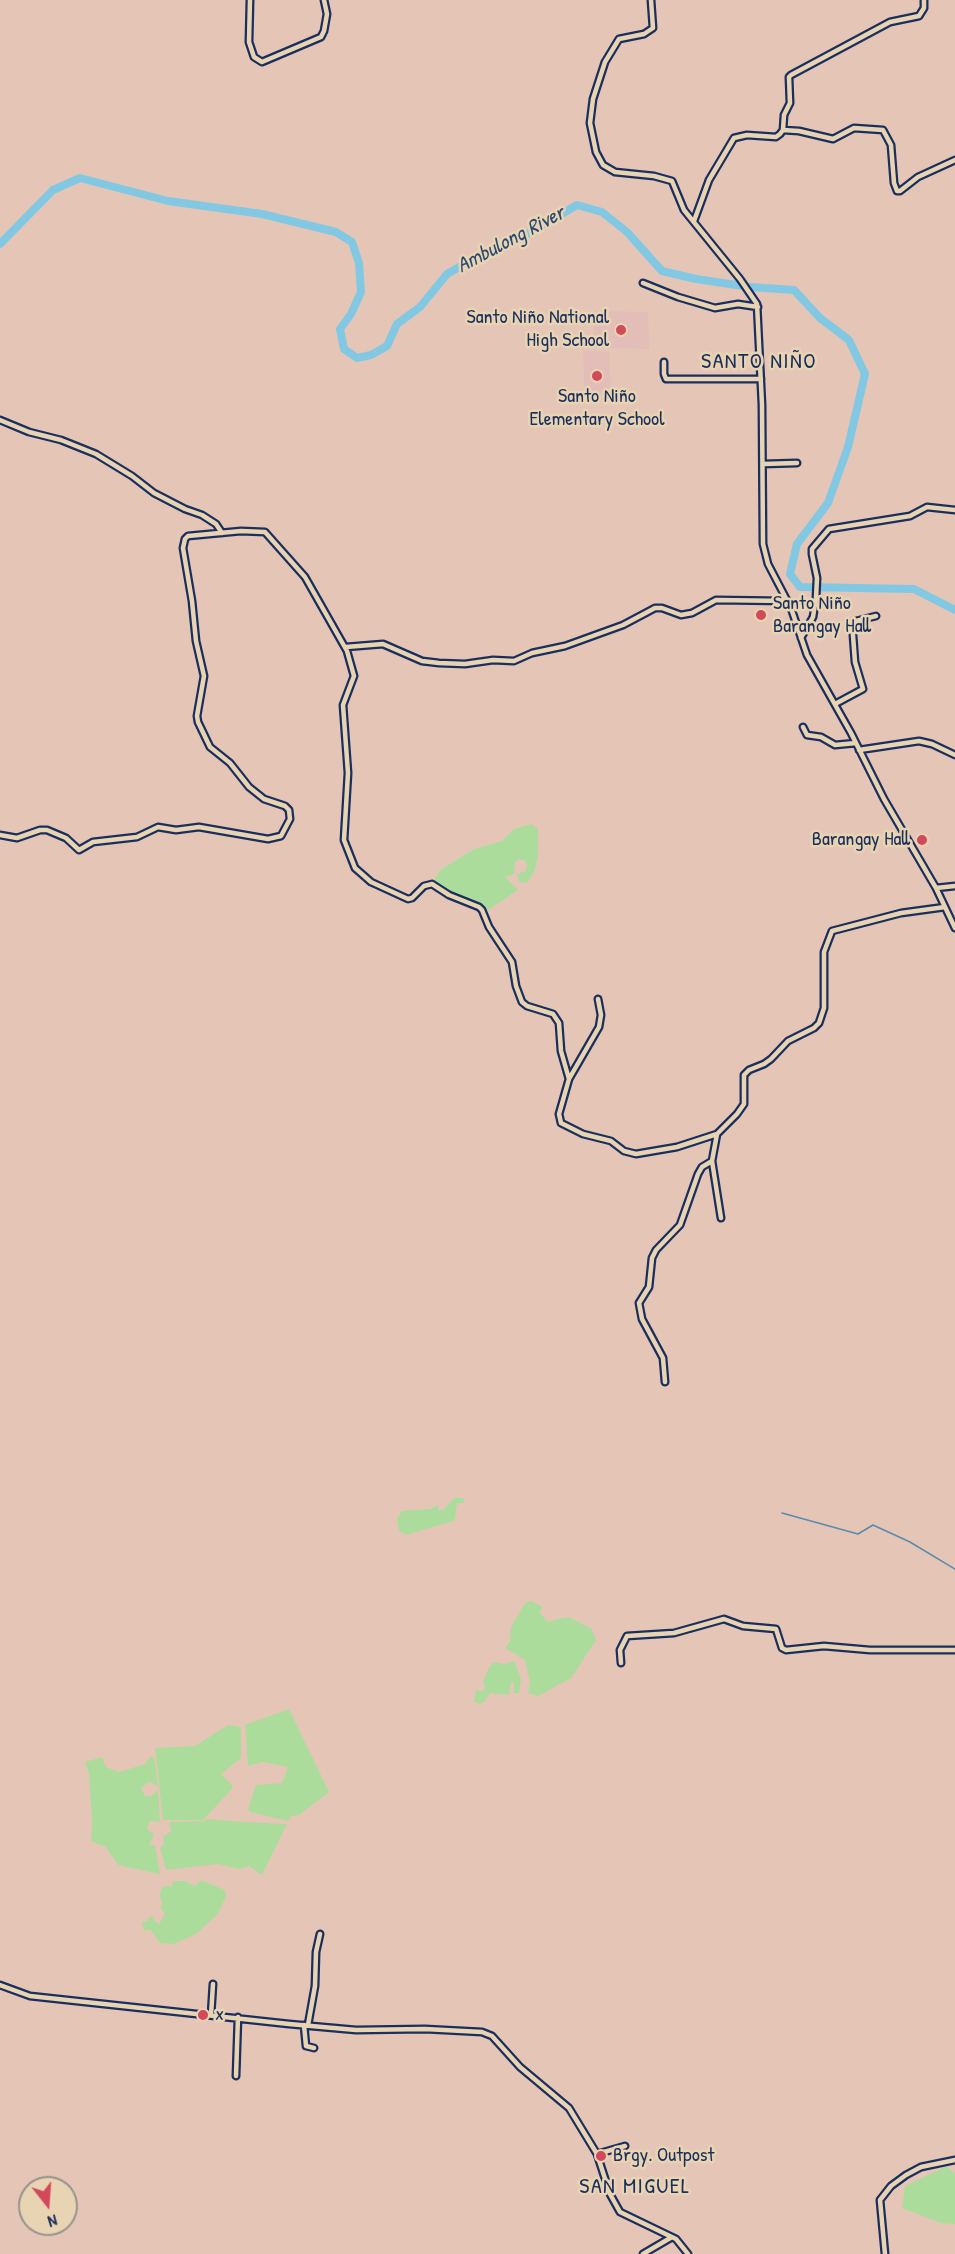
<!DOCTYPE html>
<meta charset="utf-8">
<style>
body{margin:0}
#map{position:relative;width:955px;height:2254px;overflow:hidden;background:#e5c6b6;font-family:"Patrick Hand",sans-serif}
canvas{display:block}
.north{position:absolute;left:18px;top:2176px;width:60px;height:60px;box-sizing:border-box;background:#e8d4b2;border:2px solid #969290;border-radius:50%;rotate:163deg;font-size:16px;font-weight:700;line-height:24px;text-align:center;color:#1b2f5e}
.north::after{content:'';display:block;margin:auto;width:21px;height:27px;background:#d1495b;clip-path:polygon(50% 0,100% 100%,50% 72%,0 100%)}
</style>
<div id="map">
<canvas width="955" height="2254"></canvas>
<div class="north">N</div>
</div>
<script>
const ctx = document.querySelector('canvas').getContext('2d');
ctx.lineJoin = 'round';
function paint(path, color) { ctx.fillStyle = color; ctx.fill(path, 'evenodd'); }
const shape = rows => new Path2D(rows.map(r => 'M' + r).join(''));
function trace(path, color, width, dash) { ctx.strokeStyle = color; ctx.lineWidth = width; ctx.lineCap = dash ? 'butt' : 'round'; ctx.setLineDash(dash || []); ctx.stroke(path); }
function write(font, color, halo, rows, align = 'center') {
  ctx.font = font + ' "Patrick Hand",sans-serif'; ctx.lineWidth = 5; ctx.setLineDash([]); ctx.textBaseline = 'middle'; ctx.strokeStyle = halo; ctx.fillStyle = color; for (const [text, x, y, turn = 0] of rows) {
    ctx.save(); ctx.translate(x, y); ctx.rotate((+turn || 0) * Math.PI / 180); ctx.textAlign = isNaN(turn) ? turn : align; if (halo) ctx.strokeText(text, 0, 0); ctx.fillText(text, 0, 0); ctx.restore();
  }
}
const built = shape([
 [595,311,648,312,649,349,593,347],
 [583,351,609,352,611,400,585,403]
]);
const green = shape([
 [531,824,538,829,538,853,535,870,528,882,520,883,517,874,526,871,527,865,525,861,519,859,515,862,514,874,505,877,518,890,485,912,432,883,440,870,474,849,502,841,514,829],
 [455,1497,465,1499,463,1503,457,1503,455,1519,453,1521,406,1535,399,1531,397,1518,402,1511,430,1509,438,1505,438,1510,443,1510],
 [531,1601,543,1607,539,1612,546,1620,551,1622,556,1619,569,1617,592,1629,596,1640,571,1678,538,1696,528,1693,530,1683,525,1660,505,1648,510,1641,511,1627,525,1603],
 [514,1661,521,1679,519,1693,514,1693,514,1682,511,1683,509,1695,490,1693,484,1702,479,1704,474,1701,476,1690,484,1691,485,1687,483,1682,489,1667,494,1662,504,1664],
 [289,1709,329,1792,299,1815,291,1816,288,1821,250,1812,248,1809,256,1785,282,1783,288,1767,263,1762,248,1766,245,1725],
 [228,1725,241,1727,241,1758,221,1774,233,1786,230,1791,203,1820,163,1820,155,1748,195,1746],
 [151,1756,154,1758,158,1786,149,1782,141,1788,145,1796,151,1796,158,1790,160,1822,150,1821,147,1829,154,1834,149,1846,155,1845,160,1874,118,1865,106,1847,91,1841,92,1822,89,1774,85,1762,102,1757,106,1767,119,1772,145,1764],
 [207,1819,244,1822,287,1824,262,1875,249,1866,239,1869,218,1864,166,1870,160,1848,164,1844,163,1834,165,1836,171,1831,169,1822,205,1821],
 [201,1880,225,1890,226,1897,217,1915,196,1934,174,1944,160,1943,150,1929,145,1931,141,1923,147,1921,150,1916,154,1917,153,1920,159,1924,165,1914,161,1908,162,1901,159,1897,162,1887,172,1886,173,1881,185,1881,195,1886],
 [947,2166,955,2174,955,2224,941,2223,902,2208,905,2186]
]);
const stream = shape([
 [782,1513,858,1534,873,1525,910,1542,955,1569]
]);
const river = shape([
 [0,244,53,190,80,178,168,201,262,214,336,232,352,242,359,263,361,292,351,314,340,329,344,349,357,358,371,355,387,346,397,324,420,307,447,274,482,254,510,244,577,205,602,212,627,232,662,271,696,279,750,287,794,290,820,318,849,340,865,374,848,447,828,503,797,544,790,574,800,587,914,589,955,610]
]);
const minor = shape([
 [250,0,249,42,254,57,262,62,321,37,324,31,327,14,324,0],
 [651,0,653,28,644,34,619,39,605,62,593,99,590,123,596,152,603,165,615,172,654,176,672,181,684,210,740,279,757,304,762,405,763,544,768,564,791,608,807,655,851,733,884,799,936,888,955,928],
 [783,130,799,131,833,139,854,128,883,130,891,145,894,183,897,191,900,191,918,177,955,160],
 [694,221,709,180,734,138,747,135,776,137,780,134,783,130,784,115,790,103,789,77,791,75,890,22,919,16,924,8,924,0],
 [643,283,678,297,715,308,738,304,758,307],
 [664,362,664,374,666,379,761,379],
 [0,420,29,432,61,440,96,454,132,476,154,493,185,509,202,515,216,524,222,533],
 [763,464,797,463],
 [801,638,813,617,816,598,817,578,812,554,812,549,829,529,910,516,927,507,955,510],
 [346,647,383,644,422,661,439,663,465,664,493,660,514,661,532,653,565,646,623,625,655,608,662,608,681,615,692,613,716,600,787,601],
 [835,704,863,689,855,662,852,622,876,616],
 [803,727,807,735,821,737,835,745,856,743],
 [859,750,919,741,932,744,955,755],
 [0,835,17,838,40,830,47,830,66,838,79,850,93,842,137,837,158,827,176,830,199,827,268,839,281,836,290,819,289,810,285,806,264,799,249,787,230,763,210,747,198,722,197,716,204,676,196,641,192,601,183,548,185,539,188,536,241,531,265,532,305,577,347,651,354,676,343,705,348,773,344,840,355,868,371,882,408,899,412,898,424,886,432,884,449,895,479,907,482,910,489,927,512,962,516,986,522,1002,527,1006,553,1014,559,1023,561,1051,569,1079,559,1114,561,1123,583,1134,611,1141,624,1151,636,1154,677,1147,717,1134],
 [936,888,955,886],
 [569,1079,599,1027,601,1015,598,999],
 [712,1161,721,1218],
 [665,1382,663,1358,642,1319,639,1303,649,1287,652,1258,656,1250,680,1225,698,1174,702,1167,712,1161,717,1134,737,1114,744,1104,744,1075,749,1070,764,1064,771,1059,788,1041,814,1028,819,1023,824,1008,824,952,832,931,901,913,945,907],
 [621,1663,620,1650,627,1636,674,1633,724,1619,743,1626,776,1629,782,1648,786,1650,824,1646,870,1650,955,1650],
 [0,1985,30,1996,289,2024,356,2030,425,2029,482,2032,492,2036,520,2067,569,2108,597,2154,610,2194,620,2212,676,2239,688,2254],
 [211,2015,213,1984],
 [304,2025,306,2046,314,2048],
 [308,2025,315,1986,316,1952,320,1934],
 [236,2076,238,2017],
 [597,2154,625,2146],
 [643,2254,672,2237],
 [885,2254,880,2200,891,2186,906,2175,921,2167,955,2160]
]);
const markers = [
 [621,330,6,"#d1495b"],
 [597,376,6,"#d1495b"],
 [761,615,6,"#d1495b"],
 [922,840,6,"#d1495b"],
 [203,2015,6,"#d1495b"],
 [601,2156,6,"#d1495b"]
];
const poiNames = [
 ["Santo Niño National",609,318,"right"],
 ["High School",609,341,"right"],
 ["Santo Niño",597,397,"center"],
 ["Elementary School",597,420,"center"],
 ["Santo Niño",773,604],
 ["Barangay Hall",773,627],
 ["Barangay Hall",910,840,"right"],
 ["x",215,2015],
 ["Brgy. Outpost",613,2156]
];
const waterNames = [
 ["Ambulong River",511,240,-28]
];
const quarterNames = [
 ["SANTO NIÑO",759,362],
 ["SAN MIGUEL",635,2187]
];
paint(built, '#e3bdb8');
paint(green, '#acdc9c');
trace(stream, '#598bae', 1.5);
trace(river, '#82c8e3', 8);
trace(minor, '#1b2f5e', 9);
trace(minor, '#e8d4b2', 4.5);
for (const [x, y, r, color] of markers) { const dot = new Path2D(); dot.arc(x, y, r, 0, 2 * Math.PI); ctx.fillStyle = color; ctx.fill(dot); trace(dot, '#e8d4b2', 2); }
write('20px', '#1b2f5e', '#e8d4b2', poiNames, 'left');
write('italic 21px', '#2a4672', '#e8d4b2', waterNames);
ctx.letterSpacing = '1.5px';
write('22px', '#1b2f5e', '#e8d4b2', quarterNames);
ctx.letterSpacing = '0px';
</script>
